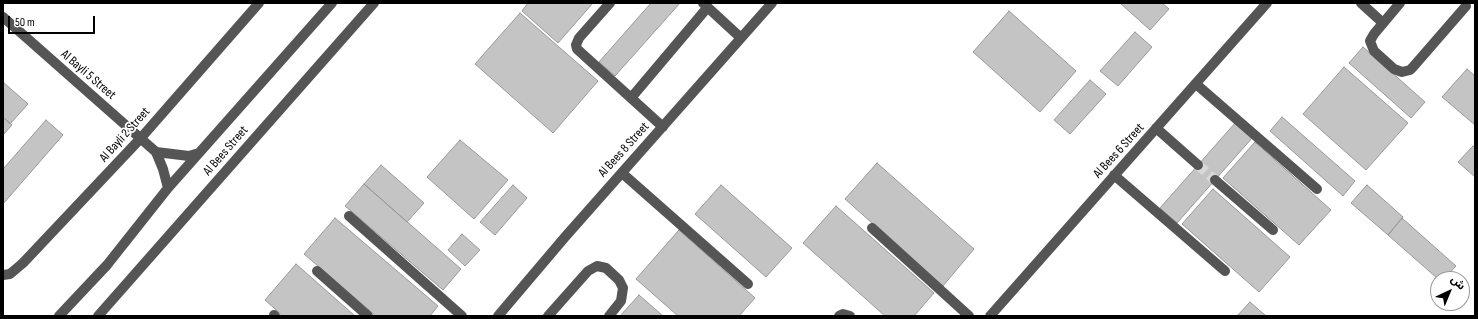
<!DOCTYPE html>
<meta charset="utf-8">
<style>
body{margin:0}
#map{position:relative;width:1478px;height:319px;overflow:hidden;background:#fff;font-family:"Sofia Sans Condensed","Noto Sans Arabic",sans-serif}
canvas{display:block}
.frame{position:absolute;inset:0;border:4px solid #000;pointer-events:none}
.north{position:absolute;left:1430px;top:271px;width:40px;height:40px;box-sizing:border-box;background:#fff;border:1px solid #999;border-radius:50%;rotate:44deg;font-size:11px;font-weight:700;line-height:16px;text-align:center;color:#000}
.north::after{content:'';display:block;margin:auto;width:14px;height:18px;background:#000;clip-path:polygon(50% 0,100% 100%,50% 72%,0 100%)}
.scale{position:absolute;left:8px;top:16px;width:87px;height:18px;box-sizing:border-box;border:2px solid #000;border-top:0;padding-left:5px;font-size:12px;line-height:14px;white-space:nowrap;color:#000;-webkit-text-stroke:3px #fff;paint-order:stroke}
</style>
<div id="map">
<canvas width="1478" height="319"></canvas>
<div class="frame"></div>
<div class="north">ش</div>
<div class="scale">50 m</div>
</div>
<script>
const ctx = document.querySelector('canvas').getContext('2d');
ctx.lineJoin = 'round';
function paint(path, color) { ctx.fillStyle = color; ctx.fill(path, 'evenodd'); }
const shape = rows => new Path2D(rows.map(r => 'M' + r).join(''));
function trace(path, color, width, dash) { ctx.strokeStyle = color; ctx.lineWidth = width; ctx.lineCap = dash ? 'butt' : 'round'; ctx.setLineDash(dash || []); ctx.stroke(path); }
function write(font, color, halo, rows, align = 'center') {
  ctx.font = font + ' "Sofia Sans Condensed",sans-serif'; ctx.lineWidth = 3.5; ctx.setLineDash([]); ctx.textBaseline = 'middle'; ctx.strokeStyle = halo; ctx.fillStyle = color; for (const [text, x, y, turn = 0] of rows) {
    ctx.save(); ctx.translate(x, y); ctx.rotate((+turn || 0) * Math.PI / 180); ctx.textAlign = isNaN(turn) ? turn : align; if (halo) ctx.strokeText(text, 0, 0); ctx.fillText(text, 0, 0); ctx.restore();
  }
}
const building = shape([
 [528,3,593,3,558,43,522,11,528,3],
 [651,3,680,3,615,76,599,62,651,3],
 [1120,3,1162,3,1169,9,1150,30,1120,3],
 [1009,11,1076,71,1040,112,973,52,1009,11],
 [520,13,598,81,553,133,475,64,520,13],
 [1135,32,1152,47,1118,86,1100,71,1135,32],
 [1363,47,1425,102,1411,118,1349,63,1363,47],
 [1344,67,1408,123,1366,170,1303,114,1344,67],
 [1467,69,1475,76,1475,125,1442,97,1467,69],
 [1090,80,1106,94,1070,134,1054,120,1090,80],
 [3,82,28,104,10,124,3,117,3,82],
 [3,117,12,125,3,135,3,117],
 [1282,117,1355,181,1343,196,1270,131,1282,117],
 [46,120,63,135,3,204,3,169,46,120],
 [1236,122,1253,137,1177,223,1160,208,1236,122],
 [460,140,508,180,474,219,427,177,460,140],
 [1255,142,1331,210,1299,245,1223,178,1255,142],
 [1473,146,1475,148,1475,177,1458,162,1473,146],
 [877,163,974,249,943,286,845,199,877,163],
 [381,165,424,203,407,222,364,184,381,165],
 [364,184,461,269,443,290,345,206,364,184],
 [513,185,527,198,495,235,480,222,513,185],
 [721,185,792,248,766,277,695,214,721,185],
 [1367,185,1403,217,1388,235,1351,203,1367,185],
 [1213,189,1290,257,1259,292,1182,224,1213,189],
 [836,206,934,293,914,316,885,316,803,243,836,206],
 [335,218,438,306,430,316,376,316,304,254,335,218],
 [1402,218,1456,266,1444,279,1438,279,1388,235,1402,218],
 [679,230,755,298,739,316,678,316,636,279,679,230],
 [462,234,480,250,465,266,448,250,462,234],
 [296,264,355,316,283,316,265,300,296,264],
 [639,295,663,316,620,316,639,295],
 [1250,302,1266,316,1237,316,1250,302]
]);
const minorTunnel = shape([
 [1198,165,1215,180]
]);
const minor = shape([
 [610,3,579,38,576,45,577,49,663,127],
 [703,3,741,38],
 [1361,3,1383,23],
 [1400,3,1374,34,1370,41,1374,51,1394,69,1402,72,1410,70,1413,67,1466,6],
 [3,17,156,152,163,169,168,188],
 [1196,84,1317,189],
 [631,98,707,8],
 [1156,128,1198,165],
 [156,152,189,156,199,153],
 [622,173,748,284],
 [1114,175,1225,271],
 [1215,180,1273,230],
 [349,216,462,316],
 [872,228,969,316],
 [317,271,368,316],
 [3,275,10,274,23,263,140,139,259,3],
 [274,315,275,316],
 [59,316,107,265,168,188,332,3],
 [98,316,374,3],
 [498,316,565,237,772,3],
 [548,316,588,271,597,266,606,268,619,280,623,288,621,301,609,316],
 [839,316,843,314,850,316],
 [990,316,1267,3]
]);
const streetNames = [
 ["Al Bayli 5 Street",88,75,41],
 ["Al Bayli 2 Street",125,135,-48],
 ["Al Bees 8 Street",624,150,-48],
 ["Al Bees Street",226,151,-49],
 ["Al Bees 6 Street",1119,151,-48]
];
paint(building, '#c4c4c4');
trace(building, '#999', 1);
trace(minorTunnel, '#d9d9d9', 10, [10, 5]);
trace(minor, '#555', 10);
write('13px', '#000', '#fff', streetNames);
</script>
